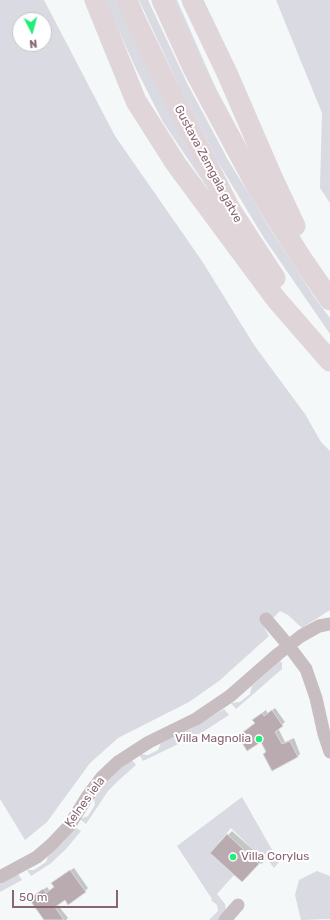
<!DOCTYPE html>
<meta charset="utf-8">
<style>
body{margin:0}
#map{position:relative;width:330px;height:920px;overflow:hidden;background:#f5f8f8;font-family:Rubik,sans-serif}
canvas{display:block}
.north{position:absolute;left:12px;top:12px;width:40px;height:40px;box-sizing:border-box;background:#fff;border:1px solid #cfc1c7;border-radius:50%;rotate:174deg;font-size:11px;font-weight:700;line-height:16px;text-align:center;color:#886572}
.north::after{content:'';display:block;margin:auto;width:14px;height:18px;background:#21ed78;clip-path:polygon(50% 0,100% 100%,50% 72%,0 100%)}
.scale{position:absolute;left:12px;top:890px;width:106px;height:18px;box-sizing:border-box;border:2px solid #886572;border-top:0;padding-left:5px;font-size:12px;line-height:14px;white-space:nowrap;color:#886572;-webkit-text-stroke:3px #fff;paint-order:stroke}
</style>
<div id="map">
<canvas width="330" height="920"></canvas>
<div class="north">N</div>
<div class="scale">50 m</div>
</div>
<script>
const ctx = document.querySelector('canvas').getContext('2d');
ctx.lineJoin = 'round';
function paint(path, color) { ctx.fillStyle = color; ctx.fill(path, 'evenodd'); }
const shape = rows => new Path2D(rows.map(r => 'M' + r).join(''));
function trace(path, color, width, dash) { ctx.strokeStyle = color; ctx.lineWidth = width; ctx.lineCap = dash ? 'butt' : 'round'; ctx.setLineDash(dash || []); ctx.stroke(path); }
function write(font, color, halo, rows, align = 'center') {
  ctx.font = font + ' Rubik,sans-serif'; ctx.lineWidth = 4; ctx.setLineDash([]); ctx.textBaseline = 'middle'; ctx.strokeStyle = halo; ctx.fillStyle = color; for (const [text, x, y, turn = 0] of rows) {
    ctx.save(); ctx.translate(x, y); ctx.rotate((+turn || 0) * Math.PI / 180); ctx.textAlign = isNaN(turn) ? turn : align; if (halo) ctx.strokeText(text, 0, 0); ctx.fillText(text, 0, 0); ctx.restore();
  }
}
const green = shape([
 [0,0,44,0,115,136,202,261,254,345,305,414,321,442,330,451,330,610,302,628,288,615,280,611,264,627,269,636,219,681,189,702,118,738,90,763,47,822,25,840,0,799],
 [20,20,44,20,44,44,20,44],
 [105,0,119,0,215,195,208,189,163,122,136,69],
 [139,0,148,0,187,83,228,160,274,235,315,298,330,318,330,334,264,238,218,162,178,84],
 [169,0,177,0,220,98],
 [276,0,330,0,330,203,320,188,322,113],
 [280,661,282,663,282,669,236,709,231,703,240,702,250,694,252,686],
 [224,709,229,715,201,733,143,761,139,754,148,755,158,750,161,743,191,729],
 [132,760,136,765,118,781,108,791,86,824,80,819,88,816,95,805,94,798,105,782,120,768],
 [242,797,279,862,274,868,267,859,262,864,259,864,256,861,260,857,231,828,210,853,234,875,217,894,225,904,226,911,219,920,209,920,218,911,217,905,211,900,212,899,177,846],
 [75,827,81,831,66,849,50,864,31,876,27,870,34,870,46,862,48,856,64,841],
 [317,871,330,876,330,919,301,920,295,895,299,880],
 [18,874,22,880,0,892,0,884]
]);
const shadow = shape([
 [275,708,285,722,278,728,285,742,294,738,300,754,297,757,267,752,261,741,256,723,257,717,266,710,268,714],
 [232,831,263,859,242,881,211,853],
 [74,868,88,888,85,891,65,899,57,904,68,918,66,920,45,920,30,899,47,887,50,891,55,887,56,880]
]);
const building = shape([
 [272,710,283,726,275,732,282,744,290,741,298,757,272,771,263,754,266,752,261,742,247,751,238,736,255,723,252,720,262,713,264,716,272,710],
 [227,834,259,864,242,882,210,853,227,834],
 [70,870,86,892,68,905,65,900,55,907,64,920,44,920,29,899,43,889,46,893,54,887,51,883,70,870]
]);
const minor = shape([
 [266,619,288,645,306,669,316,698,324,734,330,752],
 [0,877,37,857,52,844,69,826,87,797,102,777,118,762,149,742,196,719,230,696,278,654,301,636,319,626,330,624],
 [225,920,238,905]
]);
const primary = shape([
 [95,0,136,101,176,164,276,299,330,361],
 [127,0,134,17,164,79,230,209,275,278],
 [162,0,193,68,258,189,300,256,330,300],
 [192,0,227,73,272,177,295,226]
]);
const markers = [
 [259,739,4,"#21ed78"],
 [233,857,4,"#21ed78"]
];
const streetNames = [
 ["Gustava Zemgala gatve",208,164,62],
 ["Ķelnes iela",85,802,-54]
];
const poiNames = [
 ["Villa Magnolia",251,739],
 ["Villa Corylus",241,857,"left"]
];
paint(green, '#d9dae2');
paint(shadow, '#0003');
paint(building, '#baabb1');
trace(building, '#d8d9da', 1);
trace(minor, '#c8bec2', 13);
trace(primary, '#e0d6da', 21);
for (const [x, y, r, color] of markers) { const dot = new Path2D(); dot.arc(x, y, r, 0, 2 * Math.PI); ctx.fillStyle = color; ctx.fill(dot); trace(dot, '#fff', 1.5); }
write('12px', '#886572', '#fff', streetNames);
write('12px', '#886572', '#fff', poiNames, 'right');
</script>
